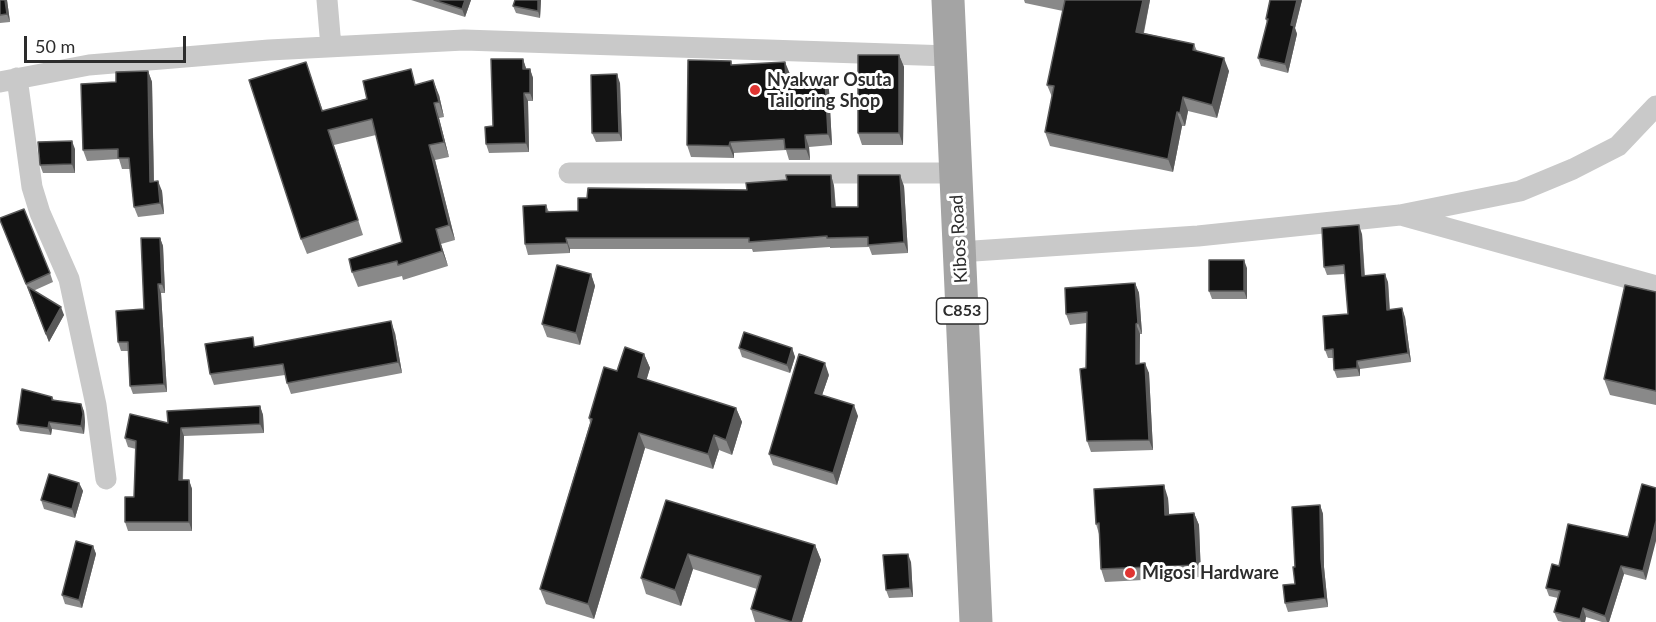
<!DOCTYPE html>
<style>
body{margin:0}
#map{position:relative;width:1656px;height:622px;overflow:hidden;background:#fff;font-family:Lato,sans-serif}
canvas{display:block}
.scale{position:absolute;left:24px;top:36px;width:162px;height:27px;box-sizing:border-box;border:3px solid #2c2c2c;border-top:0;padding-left:8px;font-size:18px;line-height:21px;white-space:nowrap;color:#2c2c2c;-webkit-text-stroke:4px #fff;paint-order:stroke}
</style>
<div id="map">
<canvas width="1656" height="622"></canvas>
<div class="scale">50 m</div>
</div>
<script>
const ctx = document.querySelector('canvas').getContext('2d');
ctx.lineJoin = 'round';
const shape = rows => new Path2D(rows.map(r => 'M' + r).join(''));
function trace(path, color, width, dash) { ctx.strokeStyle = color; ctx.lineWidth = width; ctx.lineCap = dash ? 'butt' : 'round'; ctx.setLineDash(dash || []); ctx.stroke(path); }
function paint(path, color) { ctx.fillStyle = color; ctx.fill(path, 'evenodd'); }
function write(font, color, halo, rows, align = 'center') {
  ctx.font = font + ' Lato,sans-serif'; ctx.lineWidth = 6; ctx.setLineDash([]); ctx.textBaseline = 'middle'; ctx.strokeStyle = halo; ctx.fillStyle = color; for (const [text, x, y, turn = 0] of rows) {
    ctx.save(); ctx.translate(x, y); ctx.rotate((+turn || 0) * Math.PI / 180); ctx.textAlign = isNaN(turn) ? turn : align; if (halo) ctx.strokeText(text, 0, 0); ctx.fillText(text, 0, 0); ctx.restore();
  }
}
const minor = shape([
 [327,0,331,47],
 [17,78,32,187,40,213,69,279,96,405,106,479],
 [0,82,89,65,269,50,464,40,950,56],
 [569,173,956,173],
 [1404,216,1656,286],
 [959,252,1198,236,1400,215,1520,191,1573,169,1618,146,1656,106]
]);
const primary = shape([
 [948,0,976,622]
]);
const wall = shape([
 [0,0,7,0,10,22,0,23],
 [411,0,471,0,465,17],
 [515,0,541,0,540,18,516,13,513,6],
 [1024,0,1150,0,1144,33,1194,44,1197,51,1229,71,1217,118,1188,111,1185,126,1182,126,1173,172,1050,146,1045,132,1052,97,1047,85,1063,11,1025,3],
 [1270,0,1302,0,1295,28,1297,34,1288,73,1261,66,1258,58,1267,23,1266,19],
 [899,55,904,67,903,145,862,145,858,133],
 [523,59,526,69,530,69,533,78,533,101,528,101,529,152,489,153,486,144,493,126],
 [731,61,732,65,790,74,790,81,825,79,829,90,832,145,809,147,810,160,789,160,786,150,734,153,734,158,691,157,687,145],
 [148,71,152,82,154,181,162,191,164,214,138,217,134,207,130,169,122,169,119,159,87,161,83,150,116,82],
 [311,77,323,111,416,84,439,95,444,117,439,118,449,157,435,160,455,240,441,244,448,266,403,280,402,276,358,287,352,272,402,242,376,135,334,145,363,235,307,254,301,239],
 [620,83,622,141,596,142,592,133],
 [75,149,75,173,43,173,40,165],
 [831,175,834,186,836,207,858,207,904,186,908,253,872,255,869,247,830,248,830,247,753,252,752,249,570,249,570,253,528,255,525,244,546,205,549,212,578,211,587,198,747,190,787,180],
 [0,220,50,273,53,282,33,291,64,315,49,342],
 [1362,234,1365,276,1388,282,1390,310,1405,317,1411,362,1360,369,1360,376,1337,378,1334,370,1334,358,1328,358,1325,350,1348,314,1345,274,1327,275,1324,267],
 [160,238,163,246,165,293,161,293,167,392,133,394,130,386,128,351,121,351,118,342,144,309],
 [1247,268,1247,299,1212,299,1209,291],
 [591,274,595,286,580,345,547,337,542,324],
 [1135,283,1139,293,1142,334,1140,334,1140,363,1149,373,1153,450,1091,452,1087,441,1087,323,1070,325,1066,314],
 [1656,292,1656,405,1610,395,1604,379],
 [395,333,402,373,291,394,287,383,285,375,214,385,210,374,256,347],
 [739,348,792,348,795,357,790,373,742,357],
 [644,354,650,368,646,380,736,408,742,422,732,455,719,450,713,469,645,448,594,619,546,604,540,589,590,423,589,418,617,371],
 [829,375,822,395,858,416,837,485,773,465,769,454],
 [52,397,54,400,84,411,85,422,84,434,52,429,51,435,20,431,17,424],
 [260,406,263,415,264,433,184,436,183,480,189,480,192,489,192,531,128,531,125,522,134,497,136,449,128,447,125,438,168,423],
 [79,483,83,491,75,518,44,509,41,500],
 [1642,484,1646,580,1624,574,1609,622,1602,622,1586,617,1585,622,1563,622,1558,621,1554,612,1558,598,1549,596,1546,588,1628,537],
 [1168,498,1169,514,1194,513,1199,525,1201,577,1105,582,1101,569,1099,534,1096,524],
 [666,500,815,545,821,560,802,622,755,622,751,609,757,589,693,569,681,606,646,594,641,578],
 [1320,505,1323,514,1324,567,1328,607,1288,612,1285,603,1295,584,1295,567],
 [93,546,96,554,82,608,65,604,62,595],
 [911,562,913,597,889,598,886,590]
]);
const shadedWall = shape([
 [5,0,7,0,10,22,7,14],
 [465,0,471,0,465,17,462,9],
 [538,0,541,0,540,18,538,11],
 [1143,0,1150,0,1141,45,1136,32],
 [1297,0,1302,0,1295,28,1297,34,1288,73,1285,64,1291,25],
 [899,55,904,67,903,145,899,133],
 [1224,58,1229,71,1217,118,1212,105],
 [523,59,526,68,526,78,523,69],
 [785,62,790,74,790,92,786,81],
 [530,69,533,78,533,101,530,93],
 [148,71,152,82,154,192,150,182],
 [617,74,620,83,622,141,619,133],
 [825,79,829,90,832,145,828,134],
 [433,80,439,95,444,117,439,102],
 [524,93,528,101,529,152,526,143],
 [1183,97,1188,111,1185,126,1180,113],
 [434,103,439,118,449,157,444,142],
 [1177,112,1182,126,1173,172,1168,159],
 [805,135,809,147,810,160,806,149],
 [72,141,75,149,75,173,72,164],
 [730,142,734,153,734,158,729,146],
 [429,145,435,160,455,240,449,225],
 [831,175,834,186,836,218,832,207],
 [900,175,904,186,908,253,904,242],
 [158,181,162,191,164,214,160,203],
 [1359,225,1362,234,1365,284,1362,276],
 [436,229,441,244,448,266,442,251],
 [160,238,163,246,165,293,162,284],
 [566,238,570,249,570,253,567,243],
 [1244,260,1247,268,1247,299,1244,291],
 [591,274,595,286,580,345,576,333],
 [1385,274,1388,282,1390,319,1387,310],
 [1135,283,1139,293,1142,334,1138,323],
 [158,284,161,293,167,392,164,384],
 [61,307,64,315,49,342,46,334],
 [1402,308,1405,317,1411,362,1408,353],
 [391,321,395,333,402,373,398,362],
 [1136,324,1140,334,1139,374,1136,364],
 [792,348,795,357,790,373,787,365],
 [644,354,650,368,643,392,638,377],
 [1357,361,1360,369,1360,376,1357,368],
 [825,363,829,375,819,404,815,393],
 [1145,363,1149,373,1153,450,1149,440],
 [81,404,84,411,85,422,84,434,81,426],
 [854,405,858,416,837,485,833,473],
 [260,406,263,415,264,433,260,424],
 [736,408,742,422,732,455,726,440],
 [49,422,52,429,51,435,48,428],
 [181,428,184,436,182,489,179,480],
 [639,433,645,448,594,619,588,604],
 [714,435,719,450,713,469,708,454],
 [189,480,192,489,192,531,189,522],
 [79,483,83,491,75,518,72,509],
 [1164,485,1168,498,1170,527,1165,515],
 [1320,505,1323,514,1324,567,1328,607,1325,598,1321,559],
 [1194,513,1199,525,1201,577,1197,565],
 [1656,521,1656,541,1646,580,1643,571],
 [815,545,821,560,802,622,792,622],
 [93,546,96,554,82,608,79,600],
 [688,554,693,569,681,606,675,590],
 [908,554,911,562,913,597,910,588],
 [1621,566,1624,574,1609,622,1607,622,1605,616],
 [1583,608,1586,617,1585,622,1581,622,1580,619]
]);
const building = shape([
 [0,0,5,0,7,14,0,15,0,0],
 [434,0,465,0,462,9,434,0],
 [515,0,538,0,538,11,513,6,515,0],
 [1065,0,1143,0,1136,32,1194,44,1193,50,1224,58,1212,105,1183,97,1180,113,1177,112,1168,159,1045,132,1054,86,1047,85,1065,0],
 [1270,0,1297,0,1291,25,1294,26,1285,64,1258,58,1268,19,1266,19,1270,0],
 [858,55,899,55,899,133,858,133,858,55],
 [491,59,523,59,523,69,530,69,530,93,524,93,526,143,486,144,485,127,493,126,491,59],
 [688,60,731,61,731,65,785,62,786,81,825,79,828,134,805,135,806,149,785,149,784,139,730,142,729,146,687,145,688,60],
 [306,62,322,111,367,99,363,81,411,69,415,85,433,80,439,102,434,103,444,142,429,145,449,225,436,229,442,251,398,265,397,261,352,272,349,259,402,242,372,119,328,130,358,220,301,239,249,80,306,62],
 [148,71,150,182,158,181,160,203,134,207,129,158,118,158,118,149,83,150,81,84,116,82,116,72,148,71],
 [617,74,619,133,592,133,591,75,617,74],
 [72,141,72,164,40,165,38,142,72,141],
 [786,175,831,175,832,207,858,207,858,175,900,175,904,242,868,245,868,237,827,238,827,236,749,242,749,238,566,238,567,243,525,244,523,206,546,205,546,212,578,211,578,198,587,198,588,188,747,190,746,183,787,180,786,175],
 [24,209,50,273,26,284,0,220,0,218,24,209],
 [1359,225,1362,276,1385,274,1387,310,1402,308,1408,353,1357,361,1357,368,1334,370,1333,349,1325,350,1323,316,1348,314,1344,265,1324,267,1322,228,1359,225],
 [141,238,160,238,162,284,158,284,164,384,130,386,128,342,118,342,116,311,144,309,141,238],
 [1209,260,1244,260,1244,291,1209,291,1209,260],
 [557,265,591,274,576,333,542,324,557,265],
 [1135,283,1138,323,1136,324,1136,364,1145,363,1149,440,1087,441,1080,369,1086,368,1087,312,1066,314,1065,288,1135,283],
 [1625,285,1656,292,1656,391,1604,379,1625,285],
 [28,287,61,307,46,334,28,287],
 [391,321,398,362,287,383,283,364,210,374,205,344,253,337,254,347,391,321],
 [744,332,792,348,787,365,739,348,744,332],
 [625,347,644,354,638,377,736,408,726,440,714,435,708,454,639,433,588,604,540,589,592,419,589,418,604,367,617,371,625,347],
 [799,354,825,363,815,393,854,405,833,473,769,454,799,354],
 [22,389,52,397,52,400,81,404,83,414,81,426,49,422,48,428,17,424,22,389],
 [260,406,260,424,181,428,179,480,189,480,189,522,125,522,125,497,134,497,136,441,125,438,130,414,168,423,167,411,260,406],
 [49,474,79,483,72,509,41,500,49,474],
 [1642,484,1656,488,1656,521,1643,571,1621,566,1605,616,1583,608,1580,619,1554,612,1560,591,1546,588,1552,564,1559,566,1568,524,1628,537,1642,484],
 [1164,485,1165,515,1194,513,1197,565,1101,569,1099,523,1096,524,1094,489,1164,485],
 [666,500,815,545,792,622,751,609,761,576,688,554,675,590,641,578,666,500],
 [1320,505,1321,559,1325,598,1285,603,1283,585,1295,584,1293,567,1295,567,1292,507,1320,505],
 [76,541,93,546,79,600,62,595,76,541],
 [908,554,910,588,886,590,883,555,908,554]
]);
const markers = [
 [755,90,6,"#e03532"],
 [1130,573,6,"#e03532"]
];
const shields = [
 [962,311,51]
];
const shieldNames = [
 ["C853",962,311]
];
const poiNames = [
 ["Nyakwar Osuta",767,80],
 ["Tailoring Shop",767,101],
 ["Migosi Hardware",1142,573]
];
const streetNames = [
 ["Kibos Road",959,239,-93]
];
trace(minor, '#c9c9c9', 21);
trace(primary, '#a4a4a4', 33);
paint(wall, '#898989');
paint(shadedWall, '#5a5a5a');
paint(building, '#131313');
trace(building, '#5a5a5a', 1.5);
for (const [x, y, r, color] of markers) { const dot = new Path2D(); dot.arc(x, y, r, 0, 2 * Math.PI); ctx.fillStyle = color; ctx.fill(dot); trace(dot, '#fff', 2); }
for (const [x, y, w] of shields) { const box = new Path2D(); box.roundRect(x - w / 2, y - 13, w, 26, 4.5); ctx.fillStyle = '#fff'; ctx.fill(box); trace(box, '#2c2c2c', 1.5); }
write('bold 16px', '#2c2c2c', null, shieldNames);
write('bold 18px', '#2c2c2c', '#fff', poiNames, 'left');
write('18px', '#2c2c2c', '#fff', streetNames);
</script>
